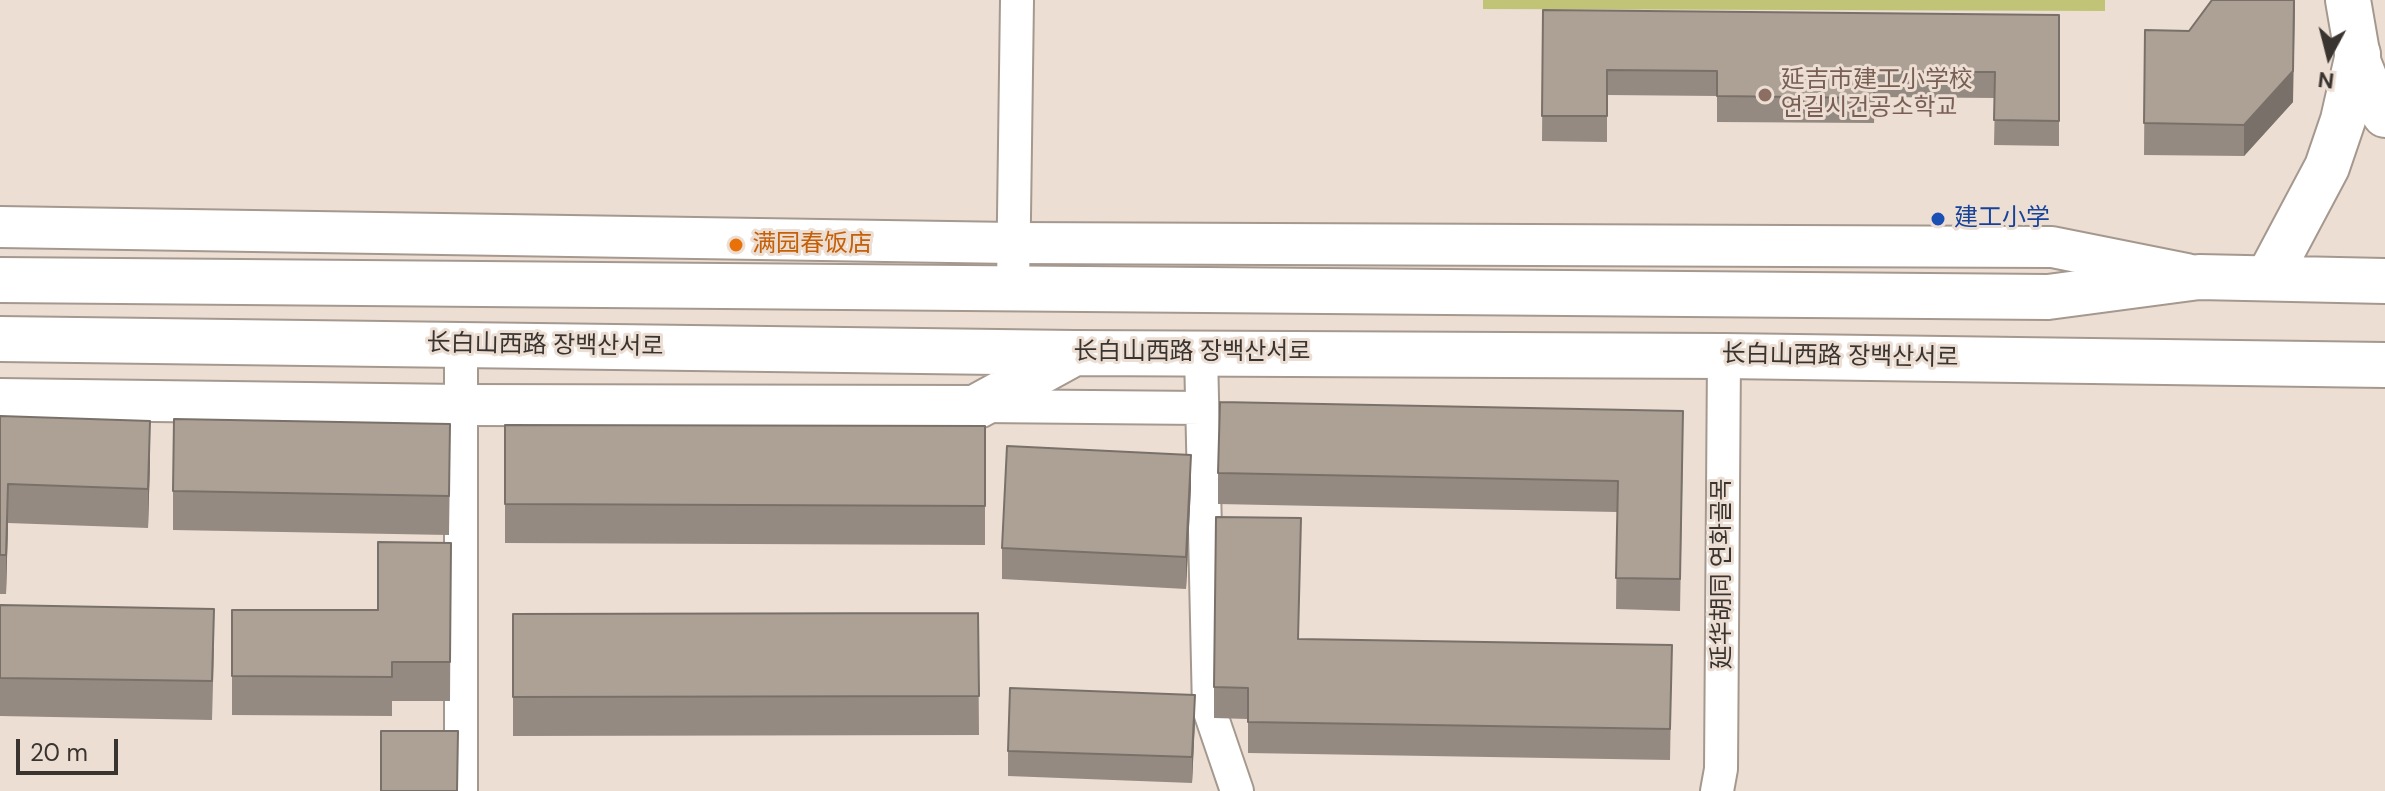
<!DOCTYPE html>
<meta charset="utf-8">
<style>
body{margin:0}
#map{position:relative;width:2385px;height:791px;overflow:hidden;background:#ecded3;font-family:"DM Sans",sans-serif}
canvas{display:block}
.north{position:absolute;left:2289px;top:16px;width:80px;height:80px;-webkit-text-stroke:6px #ecded3;paint-order:stroke;rotate:187deg;font-size:22px;font-weight:700;line-height:32px;text-align:center;color:#3a3430}
.north::after{content:'';display:block;margin:auto;width:28px;height:36px;background:#3a3430;clip-path:polygon(50% 0,100% 100%,50% 72%,0 100%)}
.scale{position:absolute;left:16px;top:739px;width:102px;height:36px;box-sizing:border-box;border:4px solid #3a3430;border-top:0;padding-left:10px;font-size:24px;line-height:28px;white-space:nowrap;color:#3a3430;-webkit-text-stroke:6px #ecded3;paint-order:stroke}
</style>
<div id="map">
<canvas width="2385" height="791"></canvas>
<div class="north">N</div>
<div class="scale">20 m</div>
</div>
<script>
const ctx = document.querySelector('canvas').getContext('2d');
ctx.lineJoin = 'round';
function paint(path, color) { ctx.fillStyle = color; ctx.fill(path, 'evenodd'); }
const shape = rows => new Path2D(rows.map(r => 'M' + r).join(''));
function trace(path, color, width, dash) { ctx.strokeStyle = color; ctx.lineWidth = width; ctx.lineCap = dash ? 'butt' : 'round'; ctx.setLineDash(dash || []); ctx.stroke(path); }
function write(font, color, halo, rows, align = 'center') {
  ctx.font = font + ' "DM Sans","Noto Sans SC","Noto Sans KR",sans-serif'; ctx.lineWidth = 6; ctx.setLineDash([]); ctx.textBaseline = 'middle'; ctx.strokeStyle = halo; ctx.fillStyle = color; for (const [text, x, y, turn = 0] of rows) {
    ctx.save(); ctx.translate(x, y); ctx.rotate((+turn || 0) * Math.PI / 180); ctx.textAlign = isNaN(turn) ? turn : align; if (halo) ctx.strokeText(text, 0, 0); ctx.fillText(text, 0, 0); ctx.restore();
  }
}
const green = shape([
 [1483,0,2105,0,2105,11,1483,9]
]);
const minor = shape([
 [1013,288,1017,0],
 [1201,353,1209,709,1237,791],
 [981,406,1202,408],
 [461,791,461,345],
 [1717,791,1721,769,1724,356]
]);
const tertiary = shape([
 [0,227,1012,243,2052,247,2187,274],
 [0,399,461,405,978,406]
]);
const secondary = shape([
 [2348,0,2359,64,2372,96,2385,115]
]);
const primary = shape([
 [2268,278,2327,167,2343,120,2358,54],
 [0,280,2048,297,2199,277,2385,281],
 [0,339,1075,353,1724,356,2385,365],
 [978,406,1073,354]
]);
const wall = shape([
 [1543,10,2059,15,2059,146,1994,145,1995,98,1875,97,1874,123,1717,122,1717,96,1607,95,1607,142,1542,141],
 [2145,30,2189,31,2293,102,2244,156,2144,155],
 [0,416,150,460,148,528,8,523,6,594,0,594],
 [505,425,985,426,985,545,505,543],
 [1683,442,1680,611,1616,609,1617,512,1218,504,1218,473],
 [450,463,449,535,173,530,173,491],
 [1191,486,1186,589,1002,579,1002,548],
 [451,543,450,701,392,701,392,716,232,715,232,610,378,610],
 [0,605,214,648,212,720,0,716],
 [978,613,979,735,513,736,513,614],
 [1672,645,1670,760,1248,753,1248,719,1214,718,1214,687],
 [1195,720,1192,783,1008,776,1008,751]
]);
const shadedWall = shape([
 [2295,0,2293,102,2244,156,2244,125],
 [150,421,150,460,148,528,148,489],
 [1191,455,1191,486,1186,589,1186,557],
 [8,484,8,523,6,594,6,555],
 [1195,695,1195,720,1192,783,1192,757]
]);
const building = shape([
 [2212,0,2294,0,2293,71,2244,125,2144,123,2145,30,2189,31,2212,0],
 [1543,10,2059,15,2059,121,1994,120,1995,72,1875,72,1874,98,1717,96,1717,71,1607,70,1607,116,1542,116,1543,10],
 [1220,402,1683,411,1680,579,1616,578,1618,481,1218,473,1220,402],
 [0,416,150,421,148,489,8,484,6,555,0,555,0,416],
 [174,419,450,424,449,496,173,491,174,419],
 [505,425,985,426,985,506,505,504,505,425],
 [1007,446,1191,455,1186,557,1002,548,1007,446],
 [1216,517,1301,518,1298,639,1672,645,1670,729,1248,722,1248,688,1214,687,1216,517],
 [378,542,451,543,450,662,392,662,392,677,232,676,232,610,378,610,378,542],
 [0,605,214,609,212,681,0,678,0,605],
 [978,613,979,696,513,697,513,614,978,613],
 [1010,688,1195,695,1192,757,1008,751,1010,688],
 [381,731,458,731,457,791,381,791,381,731]
]);
const markers = [
 [1765,95,8,"#8d6e63"],
 [1938,219,8,"#1a4fb4"],
 [736,245,8,"#e8710a"]
];
const educationNames = [
 ["延吉市建工小学校",1781,81],
 ["연길시건공소학교",1781,109]
];
const transitNames = [
 ["建工小学",1954,219]
];
const foodNames = [
 ["满园春饭店",752,245]
];
const streetNames = [
 ["长白山西路 장백산서로",545,346,1],
 ["长白山西路 장백산서로",1192,353],
 ["长白山西路 장백산서로",1840,357,1],
 ["延华胡同 연화골목",1723,574,-90]
];
paint(green, '#c1c477');
trace(minor, '#a5988e', 36);
trace(tertiary, '#a5988e', 44);
trace(secondary, '#a5988e', 48);
trace(primary, '#a5988e', 48);
trace(minor, '#fff', 32);
trace(tertiary, '#fff', 40);
trace(secondary, '#fff', 44);
trace(primary, '#fff', 44);
paint(wall, '#958a81');
paint(shadedWall, '#797169');
paint(building, '#ada196');
trace(building, '#797169', 2);
for (const [x, y, r, color] of markers) { const dot = new Path2D(); dot.arc(x, y, r, 0, 2 * Math.PI); ctx.fillStyle = color; ctx.fill(dot); trace(dot, '#ecded3', 3); }
write('24px', '#785e54', '#ecded3', educationNames, 'left');
write('24px', '#164399', '#ecded3', transitNames, 'left');
write('24px', '#c56008', '#ecded3', foodNames, 'left');
write('24px', '#3a3430', '#ecded3', streetNames);
</script>
